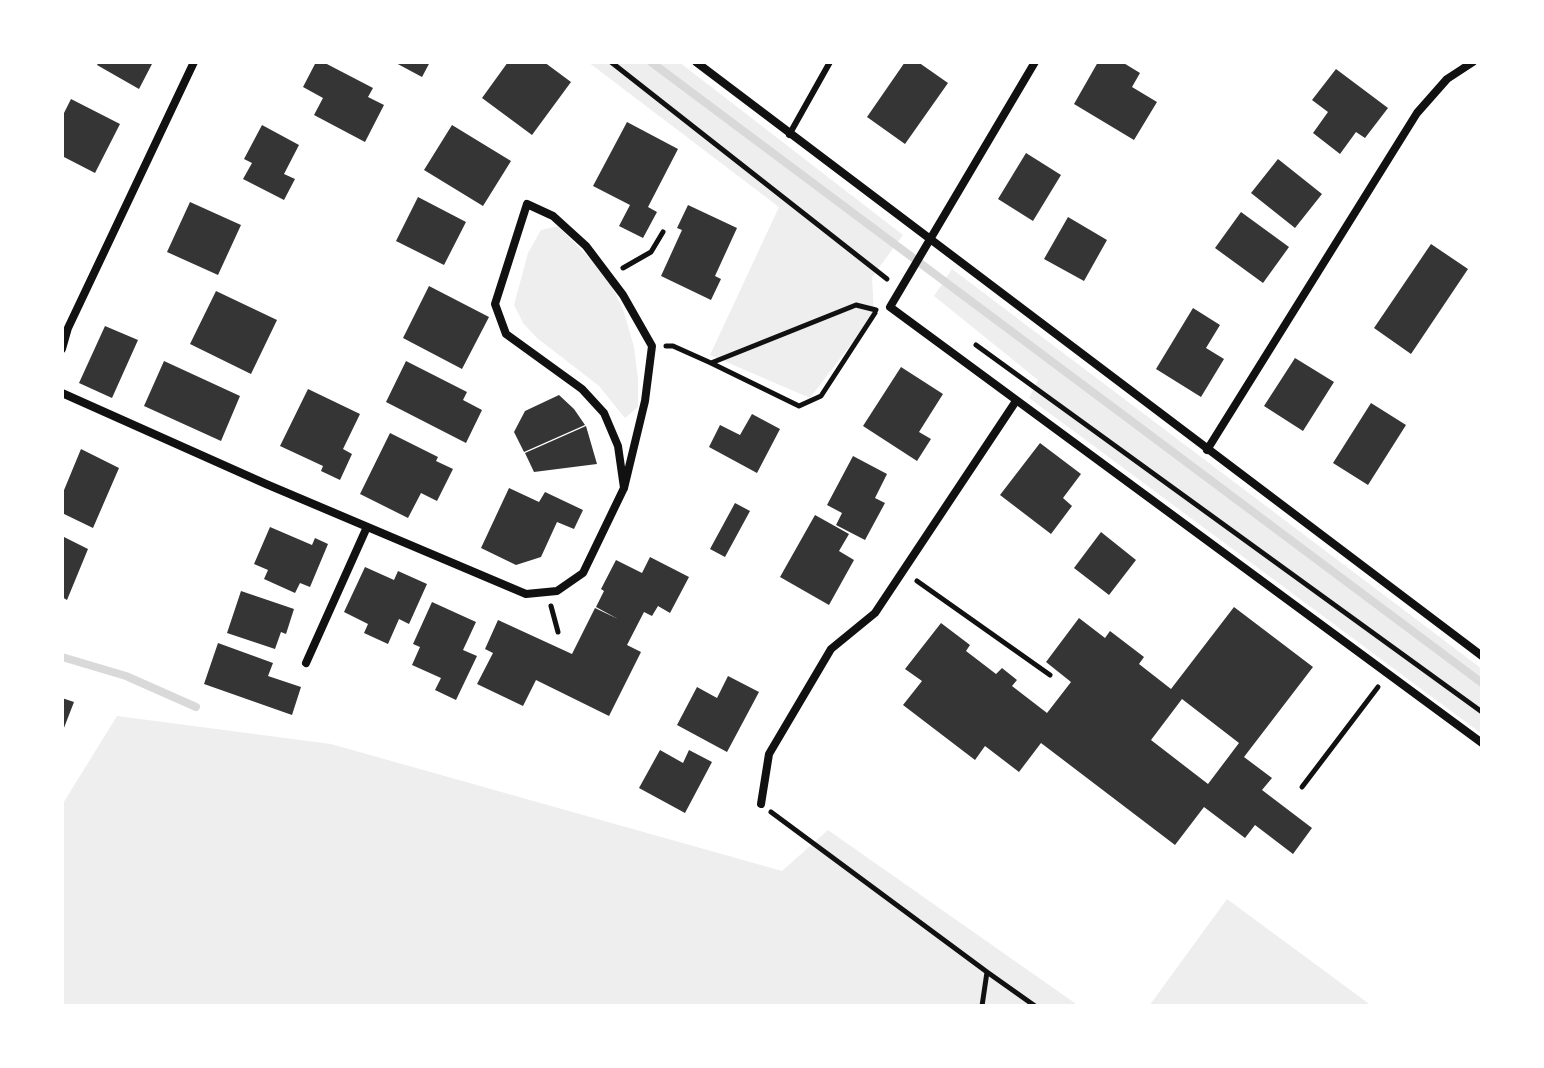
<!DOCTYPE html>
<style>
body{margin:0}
#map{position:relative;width:1544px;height:1068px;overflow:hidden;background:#fff;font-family:Cabin,sans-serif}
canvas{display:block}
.frame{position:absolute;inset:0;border:64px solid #fff;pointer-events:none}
</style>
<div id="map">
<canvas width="1544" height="1068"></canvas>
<div class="frame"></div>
</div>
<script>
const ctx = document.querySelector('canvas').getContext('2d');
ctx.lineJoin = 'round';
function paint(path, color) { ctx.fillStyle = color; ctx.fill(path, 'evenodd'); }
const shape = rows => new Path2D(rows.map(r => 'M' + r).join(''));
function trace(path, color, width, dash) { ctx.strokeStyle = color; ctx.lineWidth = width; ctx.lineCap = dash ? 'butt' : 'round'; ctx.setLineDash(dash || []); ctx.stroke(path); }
const green = shape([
 [588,62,679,62,903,235,872,277,874,314,810,398,710,355,779,207],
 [558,226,607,276,624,312,634,347,638,379,638,407,625,418,599,386,537,338,523,323,514,305,528,253,541,230],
 [952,269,1482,669,1482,734,1029,398,1038,380,934,296],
 [117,716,331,744,782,871,828,830,1079,1006,62,1006,62,805],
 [1227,899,1372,1006,1149,1006]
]);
const stream = shape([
 [651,62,1482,683],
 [62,657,126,676,196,707]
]);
const building = shape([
 [99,62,153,62,139,89,97,65],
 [316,62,323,62,373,88,368,97,384,105,365,142,314,115,323,98,303,87],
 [394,62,430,62,422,77],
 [508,62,544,62,571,82,532,135,482,98],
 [905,62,918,62,948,83,905,144,867,117],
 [1098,62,1122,62,1140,73,1132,87,1157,102,1134,140,1074,104],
 [1336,69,1388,108,1365,138,1356,132,1340,154,1313,133,1328,112,1312,100],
 [71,99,120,124,95,173,62,156,62,117],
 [627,122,678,149,648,207,657,212,643,238,619,226,630,205,593,186],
 [262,125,299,145,284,174,295,179,284,200,243,179,252,163,244,159],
 [452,125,511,161,483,206,424,170],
 [1026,153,1061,175,1033,221,998,199],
 [1278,159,1322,194,1295,228,1251,193],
 [418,197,466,222,444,265,396,241],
 [190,202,241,225,218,275,167,252],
 [688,205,737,228,715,276,721,279,711,300,661,276,682,230,677,228],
 [1241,212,1289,247,1263,283,1215,248],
 [1068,217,1107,240,1084,281,1044,259],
 [1431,244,1468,269,1411,354,1374,328],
 [429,286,489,317,462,369,403,338],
 [216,291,277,320,251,374,190,344],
 [1193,308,1220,325,1206,348,1224,359,1201,397,1156,369],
 [105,326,138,340,112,398,79,383],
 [1295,358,1334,382,1303,431,1264,406],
 [164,361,240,396,221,441,144,406],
 [406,361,467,392,463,400,482,410,466,443,386,402],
 [901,367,943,394,919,432,931,439,917,461,863,426],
 [308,389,360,414,343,449,352,454,340,480,321,471,323,466,280,446],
 [559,395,574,409,585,425,524,452,514,432,525,411],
 [1371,403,1406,425,1368,485,1333,463],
 [752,414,780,429,757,473,709,447,720,425,740,435],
 [586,426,597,464,534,472,525,453],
 [390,433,438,457,436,461,453,469,437,501,421,493,408,518,360,494],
 [1040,443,1081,474,1063,498,1072,506,1051,534,1000,495],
 [81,449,119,468,93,528,62,513,62,495],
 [853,456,887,474,875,498,885,503,865,540,836,525,842,513,827,505],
 [509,488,539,502,545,492,583,510,574,529,557,522,541,557,516,565,481,548],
 [735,503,750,511,725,557,710,549],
 [815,515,849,534,839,551,854,560,829,605,780,577],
 [270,527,312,545,315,538,328,544,310,587,300,583,295,593,264,579,268,570,254,564],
 [1101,532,1136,560,1109,595,1074,568],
 [62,536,88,549,67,600,62,597],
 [650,557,689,577,670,613,658,606,652,616,644,612,627,645,641,652,609,716,536,680,523,706,477,684,493,653,485,649,498,620,572,654,595,608,618,619,596,607,604,591,601,589,616,560,642,573],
 [365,567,394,580,398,571,427,584,409,624,399,619,388,644,364,633,368,624,344,612],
 [241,591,294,609,286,634,281,632,275,649,227,633],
 [432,602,476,622,463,650,477,656,456,700,435,690,441,678,412,665,420,647,413,644],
 [1234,607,1313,667,1244,757,1272,778,1262,790,1312,828,1293,854,1255,825,1245,838,1204,807,1175,845,1041,743,1019,772,985,746,975,760,903,705,922,681,905,669,941,623,970,645,966,651,996,674,1002,668,1017,680,1012,686,1047,713,1071,682,1046,662,1079,618,1105,638,1110,631,1144,657,1139,664,1171,689],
 [1182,699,1239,743,1208,784,1151,740],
 [218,643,273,663,268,676,301,687,292,715,204,684],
 [728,676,759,692,727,752,677,725,697,687,717,698],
 [62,698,74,702,62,733],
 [660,750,683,763,689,750,712,762,685,813,639,788]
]);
const path = shape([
 [611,62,887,279],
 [623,268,651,252,663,232],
 [976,345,1482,712],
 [666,346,673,346,711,363,799,406,821,396,875,313],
 [711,363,856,305,876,310],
 [917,581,1050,675],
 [551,606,558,632],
 [1302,787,1378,687],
 [771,812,987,972,982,1006],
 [987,972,1035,1006]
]);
const service = shape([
 [789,135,830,62]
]);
const minor = shape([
 [696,62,1482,656],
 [1035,62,890,307,1482,743],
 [62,349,68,328,194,62],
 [62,393,266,484,526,594,557,591,583,573,624,488,645,401,652,346,623,295,586,246,553,216,527,204,495,304,506,334,582,389,604,413,618,446,624,488],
 [1207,450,1417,113,1447,79,1473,62],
 [306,663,367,527],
 [761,804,769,754,831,649,875,613,1016,401]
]);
paint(green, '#eee');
trace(stream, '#d9d9d9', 8);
paint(building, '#353535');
trace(path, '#111', 5);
trace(service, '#111', 6);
trace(minor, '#111', 8);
</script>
